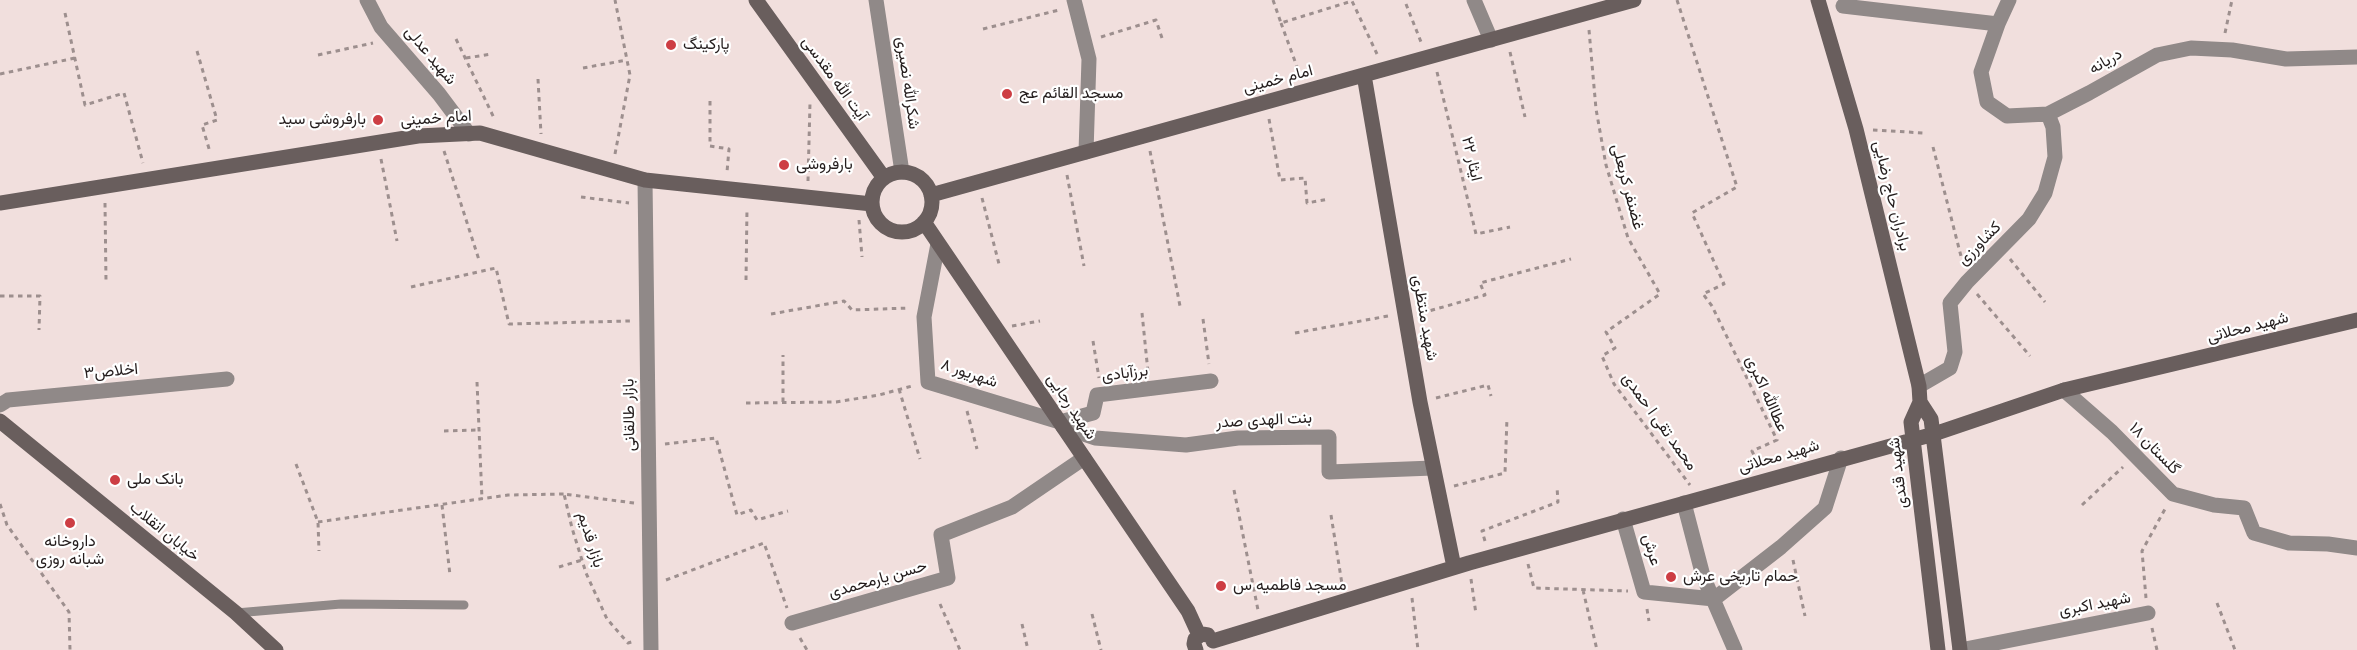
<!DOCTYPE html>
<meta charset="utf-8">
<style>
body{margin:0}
canvas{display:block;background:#f1dfdd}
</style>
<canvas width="2357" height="650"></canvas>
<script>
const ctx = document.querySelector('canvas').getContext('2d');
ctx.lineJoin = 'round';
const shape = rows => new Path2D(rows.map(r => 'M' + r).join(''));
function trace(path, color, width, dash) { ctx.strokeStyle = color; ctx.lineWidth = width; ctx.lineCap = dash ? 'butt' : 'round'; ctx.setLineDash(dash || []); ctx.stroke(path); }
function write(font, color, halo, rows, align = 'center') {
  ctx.font = font + ' Roboto,Vazirmatn,sans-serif'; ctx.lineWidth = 4.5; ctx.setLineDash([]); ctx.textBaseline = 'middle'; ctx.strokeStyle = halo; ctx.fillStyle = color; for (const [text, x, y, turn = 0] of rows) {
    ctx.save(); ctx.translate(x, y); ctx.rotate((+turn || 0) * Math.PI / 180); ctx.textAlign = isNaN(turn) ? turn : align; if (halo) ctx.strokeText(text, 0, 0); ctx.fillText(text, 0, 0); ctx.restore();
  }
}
const path = shape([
 [1273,0,1281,23,1352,1,1377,54],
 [1677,0,1737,187,1692,213,1724,284,1703,294,1712,306,1777,440,1752,451,1759,466],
 [1406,4,1421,42],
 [65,13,85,105,124,93,143,163],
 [1281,23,1300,75],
 [983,29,1059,10],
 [1589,30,1596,109,1606,165,1628,238,1660,294,1606,332,1615,348,1602,356,1614,384,1690,485],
 [2225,33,2232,0],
 [1101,37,1156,20,1163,41],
 [456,39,495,120],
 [197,51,217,120,202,125,210,152],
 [1510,52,1525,117],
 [318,55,373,43],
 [466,58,492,54],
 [583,68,627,60],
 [1437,72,1476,234,1510,227],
 [0,74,75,58],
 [538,79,541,134],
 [710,101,710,146,729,149,727,172],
 [1269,119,1280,180,1305,178,1307,203,1329,199],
 [1873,130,1924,133],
 [1933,147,1963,264],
 [444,151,479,260],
 [1150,151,1180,306],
 [615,154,630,75,615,0],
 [381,159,397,241],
 [1067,175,1084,266],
 [808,181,810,103],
 [581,197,629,203],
 [982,198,999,264],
 [105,203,106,281],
 [859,220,862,257],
 [2010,259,2045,302],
 [746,280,747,208],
 [411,287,496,268,509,324,630,321],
 [1977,294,2030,356],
 [0,296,40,296,39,330],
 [1142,313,1148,372],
 [1422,313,1485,295,1480,283,1571,259],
 [771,314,844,301,852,310,909,308],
 [1203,319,1209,364],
 [1012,326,1040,321],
 [1295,333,1388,316],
 [1093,341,1099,378],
 [477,382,482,499],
 [899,389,920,459],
 [1436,398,1488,385,1491,396],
 [783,402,783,355],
 [746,403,836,402,879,395,912,386],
 [967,411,977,449],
 [444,431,479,430],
 [665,444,716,438,737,515,751,510,757,520,788,511],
 [296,464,318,522,319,551],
 [1454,486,1505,473,1507,418],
 [1234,490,1258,610],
 [634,503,564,494,572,528,586,573,607,619,628,643,635,641],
 [0,504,7,525,69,612,70,650],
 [442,505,450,575],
 [2082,505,2123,467],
 [1331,515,1342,584],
 [318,522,508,495,564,494],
 [1485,541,1482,531,1558,502,1557,487],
 [1793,560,1805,616],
 [1528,564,1534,588,1628,591],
 [559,567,582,560],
 [1471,579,1476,614],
 [666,580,764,543,787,608],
 [1583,590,1597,650],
 [1412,598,1418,650],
 [2146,598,2142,551,2165,509],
 [2217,603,2235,650],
 [940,604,960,650],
 [1647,609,1649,621],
 [1092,614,1101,650],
 [1022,624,1028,650],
 [2152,628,2157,650],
 [800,638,807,650]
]);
const lane = shape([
 [236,613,341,604,464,605]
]);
const street = shape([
 [367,0,381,27,439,94,469,134],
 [876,0,902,172],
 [1074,0,1089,59,1086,152],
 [1474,0,1491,40],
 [2009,0,1998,24,1981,72,1987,102,2007,116,2048,114,2089,93,2157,55,2191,48,2232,50,2286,59,2357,57],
 [1843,6,1998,24],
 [645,180,651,650],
 [938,244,924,317,928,382,1060,422,1093,413,1097,395,1211,381],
 [1919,386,1950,368,1955,352,1950,303,1967,282,2029,219,2045,193,2055,157,2053,127,2048,114],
 [2064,390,2112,432,2173,494,2214,505,2244,508,2254,533,2289,543,2328,544,2357,548],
 [0,405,8,400,227,379],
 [1063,427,1095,438,1186,445,1238,438,1329,437,1329,472,1433,468],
 [1684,503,1703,576,1735,650],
 [1623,519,1644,592,1714,599,1781,547,1825,508,1841,458],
 [792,623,948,578,941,535,1012,507,1084,458],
 [1960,650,2148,613]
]);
const secondary = shape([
 [756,0,884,178],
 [1818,0,1856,129,1919,386,1920,402,1911,422,1938,650],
 [1364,75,1420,402,1454,567],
 '872 202a30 30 0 1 1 60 0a30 30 0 1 1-60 0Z',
 [931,195,1634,0],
 [0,203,418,136,480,133,645,180,872,204],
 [924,222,1188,611,1199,635],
 [1920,402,1931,419,1960,650],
 [0,421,236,613,276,650],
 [1213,641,1469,563,1934,434,2064,390,2357,320],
 [1196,650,1194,644,1195,639,1202,634,1208,635]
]);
const markers = [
 [671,45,6,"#cd3e44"],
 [1007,94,6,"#cd3e44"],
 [378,120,6,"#cd3e44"],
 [784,165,6,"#cd3e44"],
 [115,480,6,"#cd3e44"],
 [70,523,6,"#cd3e44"],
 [1671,577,6,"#cd3e44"],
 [1221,586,6,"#cd3e44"]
];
const poiNames = [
 ["پارکینگ",683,45],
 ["مسجد القائم عج",1019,94],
 ["بارفروشی سید",366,120,"right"],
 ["بارفروشی",796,165],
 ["بانک ملی",127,480],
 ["داروخانه",70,542,"center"],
 ["شبانه روزی",70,560,"center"],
 ["حمام تاریخی عرش",1683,577],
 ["مسجد فاطمیه س",1233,586]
];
const streetNames = [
 ["شهید عدلی",430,56,50],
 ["دریانه",2106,62,-30],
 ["آیت الله مقدسی",834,79,54],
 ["امام خمینی",1278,80,-15],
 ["شکرالله نصیری",907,83,82],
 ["امام خمینی",436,119,-4],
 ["ایثار ۲۲",1471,159,77],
 ["غضنفر کربعلی",1627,187,75],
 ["برادران حاج رضایی",1891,196,76],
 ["کشاورزی",1980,244,-45],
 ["شهید منتظری",1424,318,80],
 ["شهید محلاتی",2248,328,-14],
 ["اخلاص۳",111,372,-5],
 ["۸ شهریور",969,374,19],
 ["برزآبادی",1125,374,-7],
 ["عطاالله اکبری",1766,394,66],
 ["شهید رجایی",1071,407,56],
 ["بازار طالقانی",630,415,-91],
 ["بنت الهدی صدر",1264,421,-3],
 ["محمد تقی ا حمدی",1659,422,54],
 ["گلستان ۱۸",2154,449,46],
 ["شهید محلاتی",1779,457,-16],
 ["شهید قندی",1899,473,-97],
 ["خیابان انقلاب",164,532,39],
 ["بازار قدیم",590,540,73],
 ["عرش",1651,550,74],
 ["حسن یارمحمدی",878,580,-16],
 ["شهید اکبری",2095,605,-11]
];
trace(path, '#9d8f8e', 3, [4.5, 4.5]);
trace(lane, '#908988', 9);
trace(street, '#908988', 15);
trace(secondary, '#695e5d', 15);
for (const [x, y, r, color] of markers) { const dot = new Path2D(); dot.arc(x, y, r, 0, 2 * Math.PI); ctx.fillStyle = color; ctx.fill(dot); trace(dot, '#fff', 2); }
write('16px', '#241d1d', '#fff', poiNames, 'left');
write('16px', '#241d1d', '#fff', streetNames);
</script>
